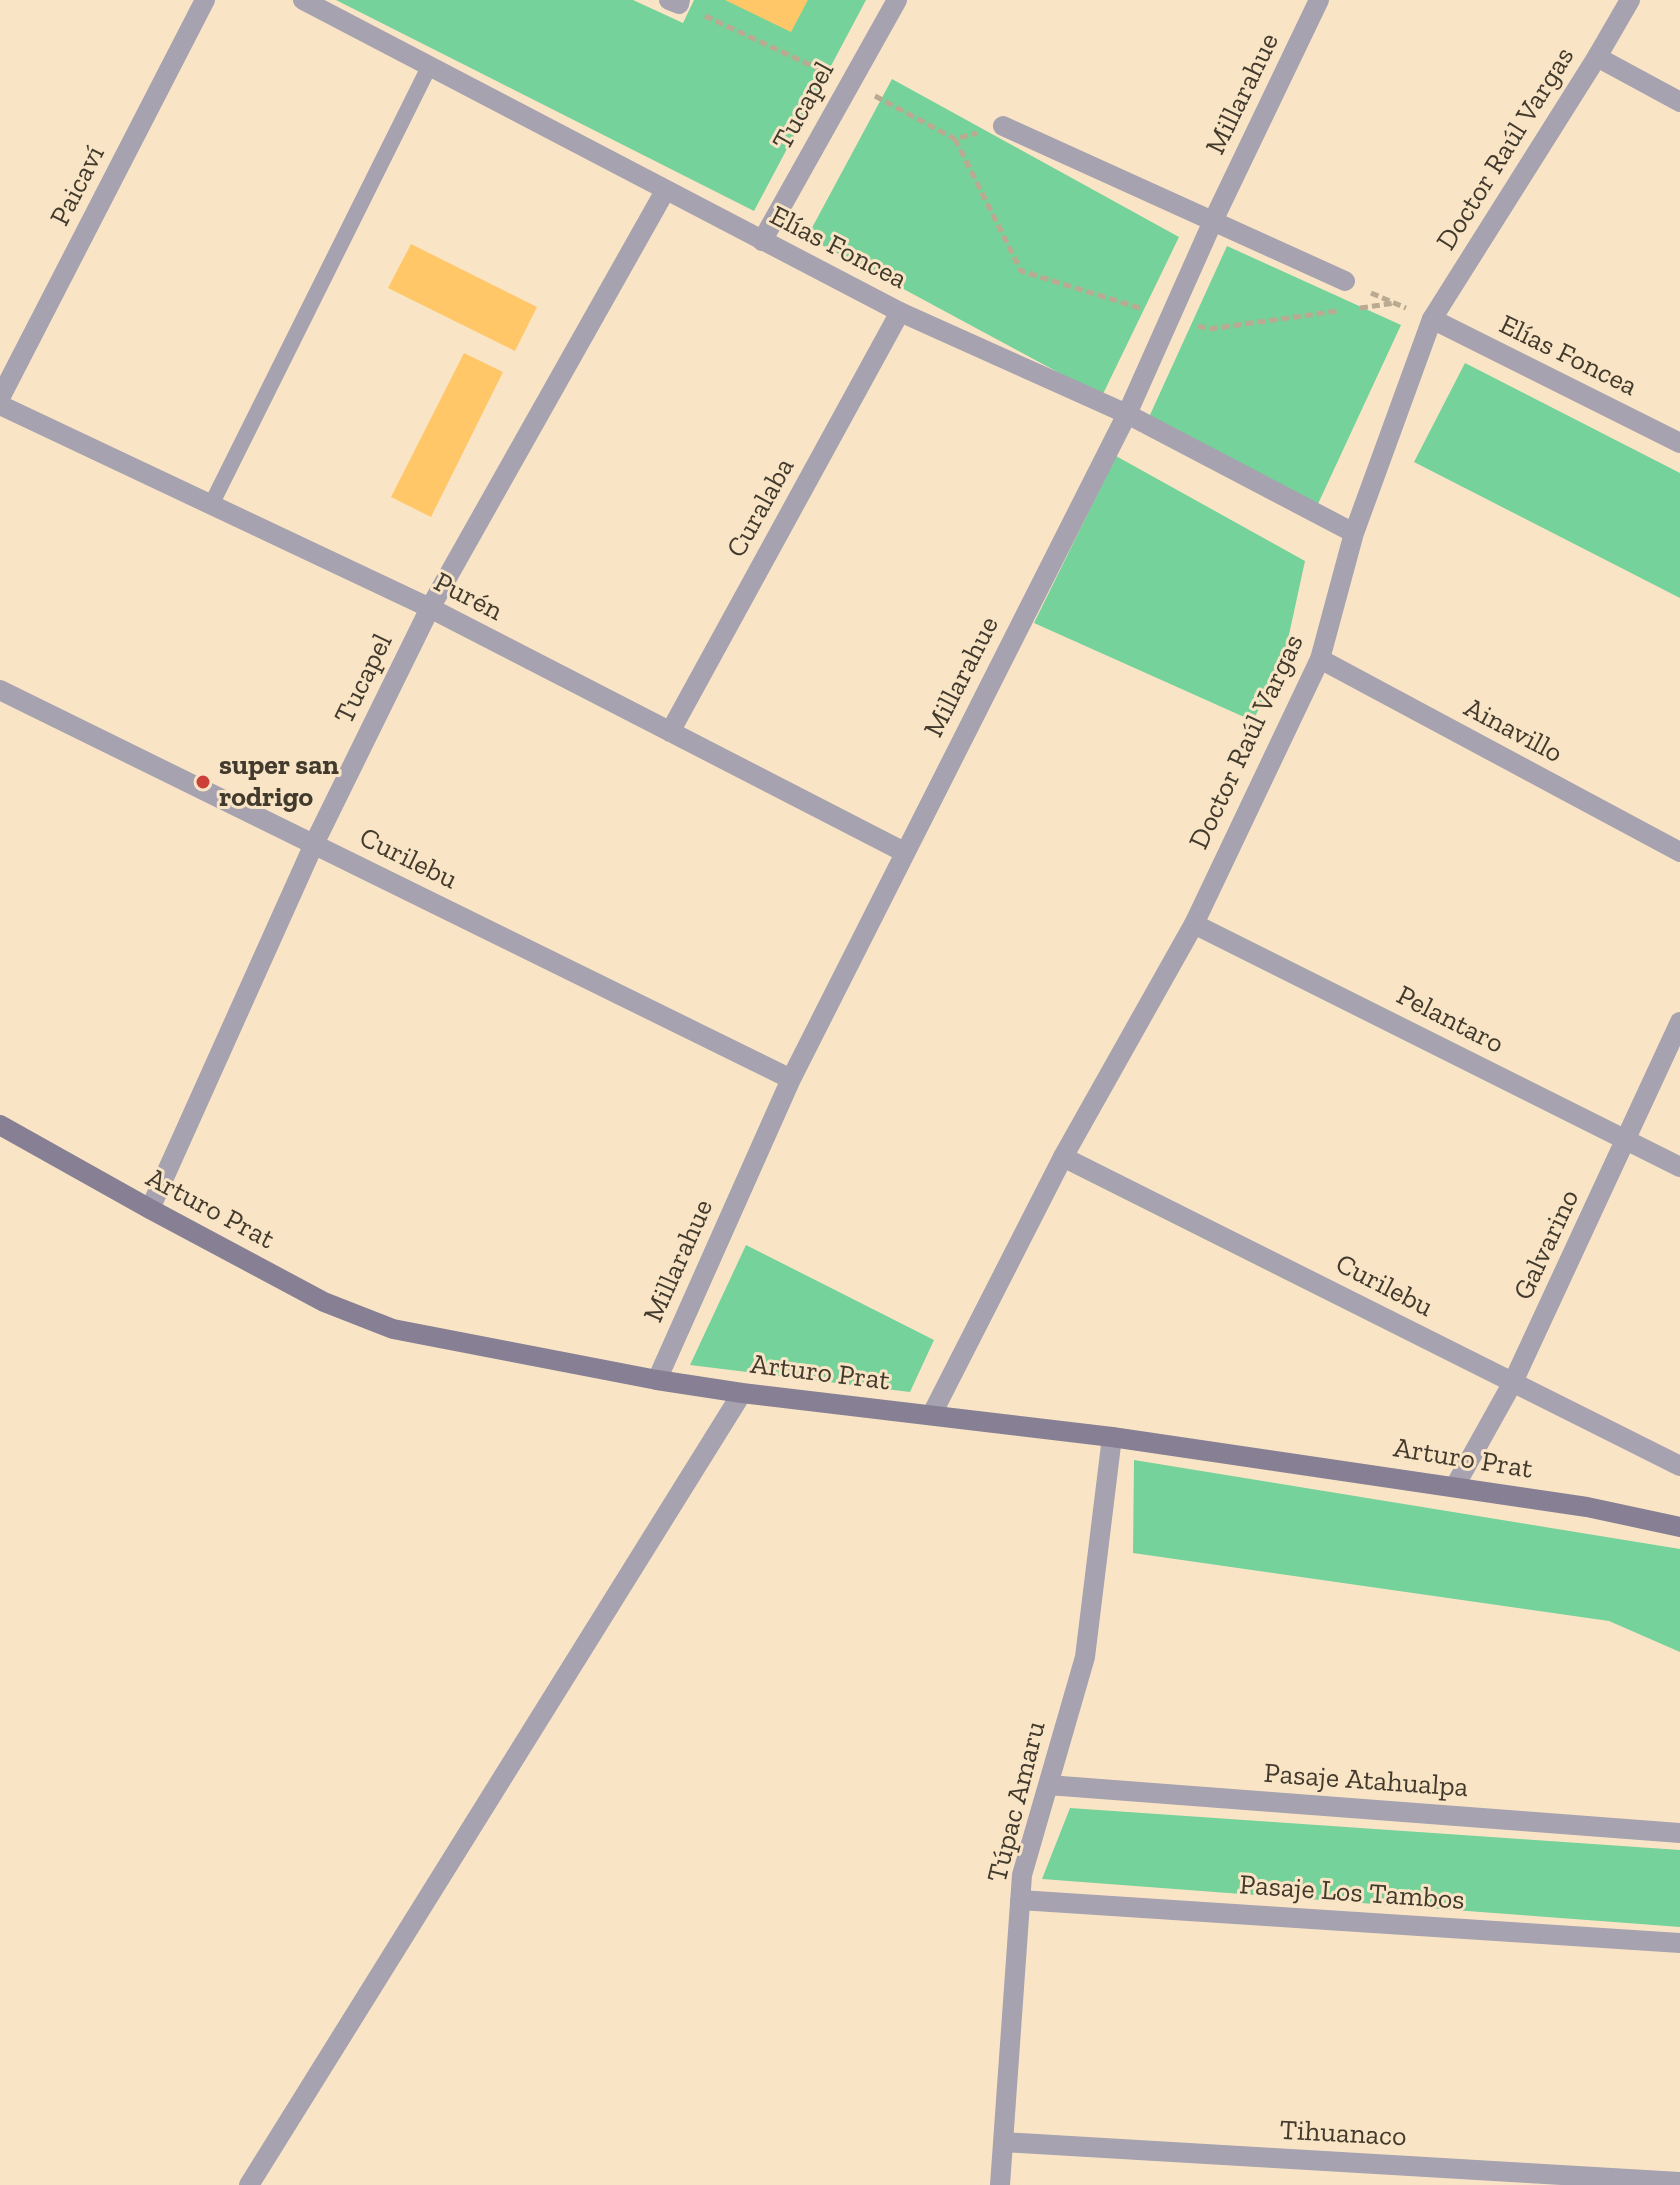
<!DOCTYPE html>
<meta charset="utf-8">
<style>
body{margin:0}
canvas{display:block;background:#f9e5c6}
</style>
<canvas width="1680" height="2185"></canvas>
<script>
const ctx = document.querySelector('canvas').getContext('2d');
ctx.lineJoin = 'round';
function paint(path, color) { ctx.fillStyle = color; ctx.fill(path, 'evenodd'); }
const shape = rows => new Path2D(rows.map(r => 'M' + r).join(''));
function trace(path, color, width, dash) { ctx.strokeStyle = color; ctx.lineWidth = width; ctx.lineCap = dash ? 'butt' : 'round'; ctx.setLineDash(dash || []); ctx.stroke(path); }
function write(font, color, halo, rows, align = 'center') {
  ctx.font = font + ' "Zilla Slab",serif'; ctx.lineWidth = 6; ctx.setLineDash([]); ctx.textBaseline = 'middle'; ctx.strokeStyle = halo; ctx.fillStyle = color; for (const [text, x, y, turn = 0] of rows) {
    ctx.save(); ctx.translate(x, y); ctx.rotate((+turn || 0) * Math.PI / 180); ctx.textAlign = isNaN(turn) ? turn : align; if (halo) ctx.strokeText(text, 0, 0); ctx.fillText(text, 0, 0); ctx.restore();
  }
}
const green = shape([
 [336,0,633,0,683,23,694,0,866,0,754,211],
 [892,79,1179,237,1102,396,807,237],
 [1227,246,1401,325,1317,506,1144,428],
 [1465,363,1680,473,1680,598,1414,462],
 [1116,456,1305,561,1285,653,1253,721,1034,623],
 [746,1245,934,1340,910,1392,690,1365],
 [1134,1460,1680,1549,1680,1652,1609,1621,1133,1553],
 [1070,1808,1680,1850,1680,1927,1042,1879]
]);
const building = shape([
 [725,0,808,0,791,32],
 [411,244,537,307,515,351,388,288],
 [464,353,503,372,431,517,391,497]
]);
const path = shape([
 [705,16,823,71],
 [875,96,955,139,977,133],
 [955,139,1021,271,1143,309],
 [1371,293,1406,308],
 [1360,308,1395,303],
 [1198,326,1209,329,1338,311]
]);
const service = shape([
 [211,505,429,67]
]);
const minor = shape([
 [669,0,679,4,680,0],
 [1597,57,1680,102],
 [1003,126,1345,281],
 [762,241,897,0],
 [1432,319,1680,443],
 [0,398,205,0],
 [0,405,430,608,904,852],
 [1320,659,1680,852],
 [0,690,791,1079],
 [670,732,900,312],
 [1194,924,1680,1167],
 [1063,1157,1680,1466],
 [150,1209,314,844,430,608,665,191],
 [657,1380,791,1079,1127,414,1213,221,1319,0],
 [1455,1486,1513,1382,1680,1022],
 [1048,1785,1680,1833],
 [1020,1900,1680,1943],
 [1003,2142,1680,2182],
 [249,2185,742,1393],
 [1000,2185,1022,1875,1085,1657,1112,1437]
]);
const tertiary = shape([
 [303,0,900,312,1127,414,1354,533],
 [932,1414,1063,1157,1194,924,1320,659,1354,533,1432,319,1597,57,1630,0]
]);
const secondary = shape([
 [0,1125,150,1209,324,1302,393,1329,657,1380,742,1393,1112,1437,1587,1507,1680,1527]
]);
const markers = [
 [203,782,8,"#cd3f39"]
];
const streetNames = [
 ["Millarahue",1243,94,-64],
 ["Tucapel",804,106,-61],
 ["Doctor Raúl Vargas",1506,149,-58],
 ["Paicaví",78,186,-63],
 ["Elías Foncea",838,248,27],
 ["Elías Foncea",1568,356,26],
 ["Curalaba",761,508,-61],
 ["Purén",468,597,27],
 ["Millarahue",962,677,-63],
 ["Tucapel",364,679,-64],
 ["Ainavillo",1513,731,28],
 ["Doctor Raúl Vargas",1247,742,-65],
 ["Curilebu",408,859,26],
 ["Pelantaro",1450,1020,27],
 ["Arturo Prat",210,1209,28],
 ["Galvarino",1547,1245,-65],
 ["Millarahue",679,1261,-66],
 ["Curilebu",1384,1286,27],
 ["Arturo Prat",820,1373,7],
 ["Arturo Prat",1463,1459,9],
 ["Pasaje Atahualpa",1366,1781,4],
 ["Túpac Amaru",1017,1802,-76],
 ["Pasaje Los Tambos",1352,1893,4],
 ["Tihuanaco",1343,2134,3]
];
const poiNames = [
 ["super san",219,766],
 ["rodrigo",219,798]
];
paint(green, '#75d29a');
paint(building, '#ffc768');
trace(path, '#baaa92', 5, [8, 4]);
trace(service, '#a7a2b0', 16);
trace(minor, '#a7a2b0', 20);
trace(tertiary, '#a7a2b0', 20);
trace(secondary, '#878095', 20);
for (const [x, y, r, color] of markers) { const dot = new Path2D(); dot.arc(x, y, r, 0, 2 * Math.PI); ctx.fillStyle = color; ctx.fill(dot); trace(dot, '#f9e5c6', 3); }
write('28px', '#423a2d', '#f9e5c6', streetNames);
write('bold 28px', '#423a2d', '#f9e5c6', poiNames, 'left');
</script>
